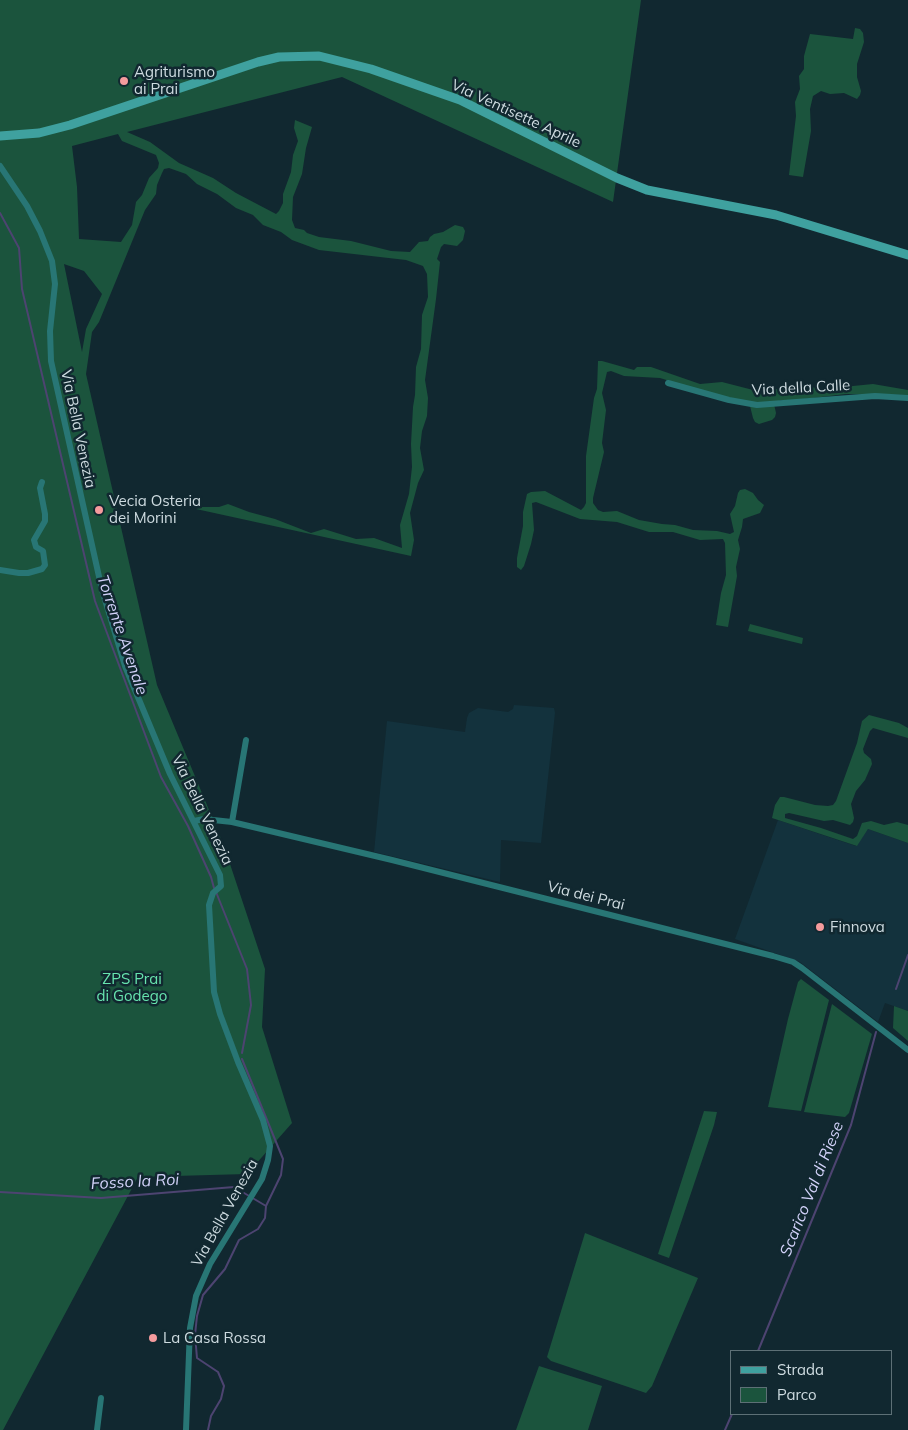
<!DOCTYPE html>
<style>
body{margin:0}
#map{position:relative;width:908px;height:1430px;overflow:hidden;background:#112830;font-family:Mulish,sans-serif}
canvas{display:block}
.legend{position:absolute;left:730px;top:1350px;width:162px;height:65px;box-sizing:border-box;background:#112830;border:1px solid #5d7076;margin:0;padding:6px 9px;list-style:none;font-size:15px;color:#cedbe0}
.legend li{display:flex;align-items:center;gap:10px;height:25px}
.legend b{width:25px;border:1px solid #5d7076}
</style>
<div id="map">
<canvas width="908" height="1430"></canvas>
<ul class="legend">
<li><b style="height:6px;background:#3fa19f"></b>Strada</li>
<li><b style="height:14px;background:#1b543d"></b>Parco</li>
</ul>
</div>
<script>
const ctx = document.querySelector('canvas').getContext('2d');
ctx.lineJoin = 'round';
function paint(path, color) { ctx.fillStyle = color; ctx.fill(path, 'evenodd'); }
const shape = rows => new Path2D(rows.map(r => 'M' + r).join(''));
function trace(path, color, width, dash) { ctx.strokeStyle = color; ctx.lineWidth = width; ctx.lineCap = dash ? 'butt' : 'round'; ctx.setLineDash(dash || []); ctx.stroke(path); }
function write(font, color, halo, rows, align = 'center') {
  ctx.font = font + ' Mulish,sans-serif'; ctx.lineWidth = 5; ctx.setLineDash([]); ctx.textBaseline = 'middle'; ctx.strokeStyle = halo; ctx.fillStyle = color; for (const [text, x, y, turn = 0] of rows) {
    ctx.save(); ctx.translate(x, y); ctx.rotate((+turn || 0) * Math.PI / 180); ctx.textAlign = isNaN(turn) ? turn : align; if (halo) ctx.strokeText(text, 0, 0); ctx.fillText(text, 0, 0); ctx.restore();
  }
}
const built = shape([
 [514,705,554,708,555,713,541,843,501,840,500,882,374,852,387,721,465,732,467,718,469,713,478,708,508,712,513,709],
 [778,820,856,846,868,829,908,843,908,1011,885,1003,878,1022,800,962,735,939]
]);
const green = shape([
 [0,0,641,0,613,202,342,77,127,132,150,142,179,163,213,178,236,193,276,214,279,211,283,203,283,194,291,172,293,155,298,141,294,128,295,120,312,127,306,148,302,174,293,197,292,220,295,228,304,230,307,233,319,237,351,241,391,251,410,252,419,242,428,241,430,237,434,234,443,232,455,225,463,227,465,231,463,240,457,246,444,244,441,247,437,259,440,262,436,299,425,380,428,398,427,416,422,431,420,448,424,470,418,483,410,513,414,540,411,556,196,509,201,507,219,507,228,504,249,512,275,519,311,533,324,529,356,539,374,538,402,548,400,525,409,494,412,467,411,444,413,407,415,395,416,367,421,349,422,315,428,297,427,274,423,266,406,260,319,250,292,240,281,232,263,225,253,215,236,208,217,194,197,184,186,174,169,168,164,169,162,173,157,185,156,194,145,210,99,322,92,332,86,374,157,685,224,846,265,969,262,1027,292,1123,247,1174,138,1177,3,1430,0,1430],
 [118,134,122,141,156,155,159,163,158,168,149,178,142,195,136,202,132,225,121,242,79,239,77,187,72,146],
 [64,264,84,271,102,294,86,329,82,352],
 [855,28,860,29,863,33,864,42,857,64,857,77,861,91,860,95,857,99,844,93,830,94,821,91,813,96,810,109,811,131,803,177,789,175,796,116,795,102,800,89,799,76,804,69,804,56,810,34,853,39],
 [598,361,602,361,634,370,637,367,651,367,700,384,722,382,757,391,805,386,823,389,873,384,908,390,908,395,846,394,796,400,781,400,774,404,776,413,775,417,772,420,759,424,755,422,753,418,750,406,660,378,624,376,611,371,607,372,602,393,606,410,602,443,604,452,593,498,593,503,598,510,603,512,617,511,639,520,662,524,675,525,693,530,717,531,730,534,734,532,730,514,735,506,738,493,740,490,745,489,753,493,758,500,764,505,760,513,743,519,742,527,738,540,740,549,736,567,737,576,728,627,716,625,721,593,726,575,725,543,723,539,700,540,673,532,649,532,617,522,580,519,536,502,532,503,534,530,531,544,524,566,521,570,517,567,517,558,523,526,523,512,527,494,531,492,545,491,581,510,584,507,586,503,586,456,594,398,597,389],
 [750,624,803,638,802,644,748,631],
 [869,715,899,723,908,728,908,738,873,728,870,731,863,749,864,753,871,759,872,764,865,780,856,791,851,804,854,818,853,822,850,825,833,820,824,821,789,813,785,814,785,818,821,828,853,839,857,836,862,823,871,821,884,825,897,822,908,825,908,843,868,829,857,846,772,818,775,805,780,797,784,797,815,805,828,806,833,805,836,801,857,743,862,721],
 [801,979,829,1000,801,1111,768,1107,788,1019,798,982],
 [832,1004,872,1034,849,1113,845,1117,804,1112],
 [894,1006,908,1011,908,1041,893,1028],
 [704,1111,717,1112,714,1125,669,1258,658,1254],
 [585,1233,698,1278,652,1386,646,1393,551,1361,547,1357],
 [539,1366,602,1386,588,1430,516,1430]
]);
const stream = shape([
 [0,213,19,248,22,289,95,601,161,777,188,826,211,877,214,888],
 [216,892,247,969,251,1005,242,1053],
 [896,989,908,955],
 [0,1192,101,1198,234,1187,266,1206],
 [758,1351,851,1125,876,1032],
 [208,1430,211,1416,221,1399,224,1386,218,1372,197,1358,195,1335,197,1316,203,1295,225,1269,239,1240,258,1229,265,1218,266,1206,281,1175,283,1159,242,1059],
 [725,1430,732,1414]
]);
const street = shape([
 [0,166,27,206,40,231,52,261,55,284,50,331,51,361,102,590,125,666,170,774,220,875,221,886,213,893,209,905,214,992,220,1014,238,1062,263,1120,270,1146,268,1160,262,1179,210,1264,196,1296,190,1328,186,1430],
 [668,383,729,400,757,405,875,396,908,398],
 [0,570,19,573,28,573,42,569,45,565,43,551,36,547,34,540,45,521,45,514,40,488,42,482],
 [194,821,204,819,232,822,392,860,773,956,793,962,802,968,908,1050],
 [232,822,246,740],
 [97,1430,101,1398]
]);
const secondary = shape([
 [0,136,39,133,70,125,258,62,279,57,319,56,371,69,460,100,617,178,647,190,776,215,908,255]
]);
const markers = [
 [124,81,5,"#f59b9d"],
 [99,510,5,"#f59b9d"],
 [820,927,5,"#f59b9d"],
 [153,1338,5,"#f59b9d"]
];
const poiNames = [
 ["Agriturismo",134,72],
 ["ai Prai",134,89],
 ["Vecia Osteria",109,501],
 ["dei Morini",109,518],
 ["Finnova",830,927],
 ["La Casa Rossa",163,1338]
];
const streetNames = [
 ["Via Ventisette Aprile",516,114,25],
 ["Via della Calle",801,388,-3],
 ["Via Bella Venezia",78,429,78],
 ["Via Bella Venezia",202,810,64],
 ["Via dei Prai",586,896,14],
 ["Via Bella Venezia",225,1213,-61]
];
const parkNames = [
 ["ZPS Prai",132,979],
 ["di Godego",132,996]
];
const waterNames = [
 ["Torrente Avenale",122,635,71],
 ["Fosso la Roi",135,1182,-3],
 ["Scarico Val di Riese",812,1189,-68]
];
paint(built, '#13323d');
paint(green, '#1b543d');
trace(stream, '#4d4471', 2);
trace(street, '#287675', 6);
trace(secondary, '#3fa19f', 9);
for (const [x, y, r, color] of markers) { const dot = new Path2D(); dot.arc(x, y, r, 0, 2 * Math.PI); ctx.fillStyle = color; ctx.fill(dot); trace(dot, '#112830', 2); }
write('15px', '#cedbe0', '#112830', poiNames, 'left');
write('15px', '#cedbe0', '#112830', streetNames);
write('15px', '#67e4ae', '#112830', parkNames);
write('italic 16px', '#d2d2f9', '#112830', waterNames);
</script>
